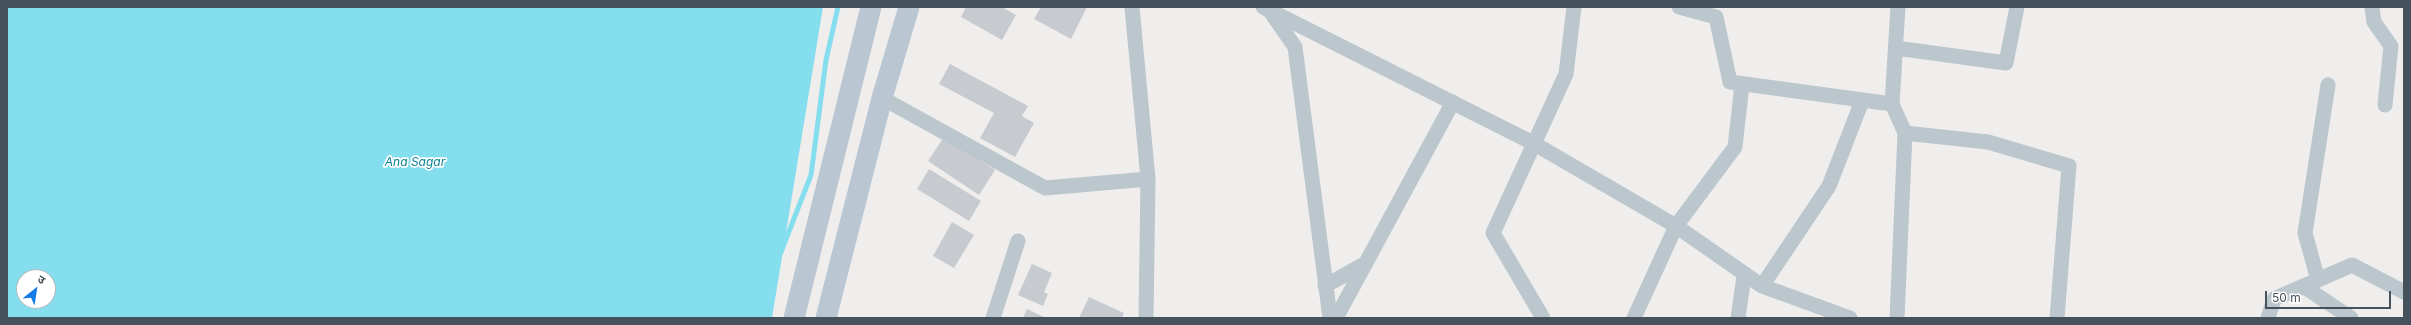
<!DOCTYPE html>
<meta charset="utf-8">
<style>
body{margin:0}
#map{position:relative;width:2411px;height:325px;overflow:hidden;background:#f0eded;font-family:Inter,"Noto Sans Devanagari",sans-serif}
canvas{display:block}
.frame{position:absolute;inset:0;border:8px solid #45525b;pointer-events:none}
.north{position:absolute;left:16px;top:269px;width:40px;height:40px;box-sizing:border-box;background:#fff;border:1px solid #b5babd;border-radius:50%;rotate:30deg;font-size:11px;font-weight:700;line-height:16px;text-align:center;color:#45525b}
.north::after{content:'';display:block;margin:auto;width:14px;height:18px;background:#147ae4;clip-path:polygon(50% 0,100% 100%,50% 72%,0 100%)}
.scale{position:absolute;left:2265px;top:291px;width:126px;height:18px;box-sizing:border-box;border:2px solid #45525b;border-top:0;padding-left:5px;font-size:12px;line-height:14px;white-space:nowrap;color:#45525b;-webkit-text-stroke:3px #fff;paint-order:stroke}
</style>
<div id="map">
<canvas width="2411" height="325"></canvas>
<div class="frame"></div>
<div class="north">उ</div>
<div class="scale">50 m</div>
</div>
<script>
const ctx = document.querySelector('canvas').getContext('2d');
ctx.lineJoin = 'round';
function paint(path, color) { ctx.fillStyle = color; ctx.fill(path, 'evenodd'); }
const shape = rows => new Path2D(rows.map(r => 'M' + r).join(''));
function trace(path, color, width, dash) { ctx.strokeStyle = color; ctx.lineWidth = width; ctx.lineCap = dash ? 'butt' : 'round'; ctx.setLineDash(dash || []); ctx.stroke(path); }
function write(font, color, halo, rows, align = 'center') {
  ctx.font = font + ' Inter,sans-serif'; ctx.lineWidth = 3.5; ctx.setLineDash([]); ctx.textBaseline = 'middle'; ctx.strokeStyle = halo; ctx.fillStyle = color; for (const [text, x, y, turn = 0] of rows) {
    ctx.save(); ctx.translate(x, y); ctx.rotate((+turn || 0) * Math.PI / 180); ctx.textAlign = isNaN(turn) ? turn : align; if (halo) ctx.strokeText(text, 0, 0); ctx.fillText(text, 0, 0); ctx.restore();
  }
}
const water = shape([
 [7,7,823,7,772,318,7,318],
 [24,277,48,277,48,301,24,301]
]);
const stream = shape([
 [781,252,811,175,826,60,838,7]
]);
const building = shape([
 [966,7,1002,7,1016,15,1002,40,961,17],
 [1041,7,1087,7,1071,39,1034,19],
 [950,64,1028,106,1022,116,1034,123,1015,157,980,138,994,113,939,84],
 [944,137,995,170,979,195,928,161],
 [929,169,981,201,969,221,917,189],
 [952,222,974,235,954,268,933,256],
 [1032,264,1052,273,1044,292,1048,294,1043,306,1018,295],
 [1089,297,1124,313,1122,318,1079,318],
 [1027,309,1046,318,1023,318]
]);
const street = shape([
 [1132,7,1148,179,1146,318],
 [1263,7,1533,143,1676,226,1762,286,1850,318],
 [1679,7,1716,17,1730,82,1892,104],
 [2372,7,2374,22,2391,46,2385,105],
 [1270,11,1295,47,1330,318],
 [1896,48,2006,63,2017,7],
 [882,98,1045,188,1148,179],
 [1905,133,1988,142,2069,166,2057,318],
 [2318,280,2305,233,2328,85],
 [1325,286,1366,263],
 [1762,286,1829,186,1862,101],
 [2303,286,2351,318],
 [993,318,1018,241],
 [1336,318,1453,102],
 [1543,318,1493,233,1566,74,1574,7],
 [1634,318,1676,226,1735,147,1742,84],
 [1738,318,1744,276],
 [1897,318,1905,133,1892,104,1898,7],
 [2268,318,2274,299,2352,265,2404,292]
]);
const secondary = shape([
 [794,318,871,7],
 [826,318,882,98,909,7]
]);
const waterNames = [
 ["Ana Sagar",415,162]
];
paint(water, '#85deee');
trace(stream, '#85deee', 5);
paint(building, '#c7cbd0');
trace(street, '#bbc6cd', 15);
trace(secondary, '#bac7d2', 21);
write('italic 12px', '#097f94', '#fff', waterNames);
</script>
